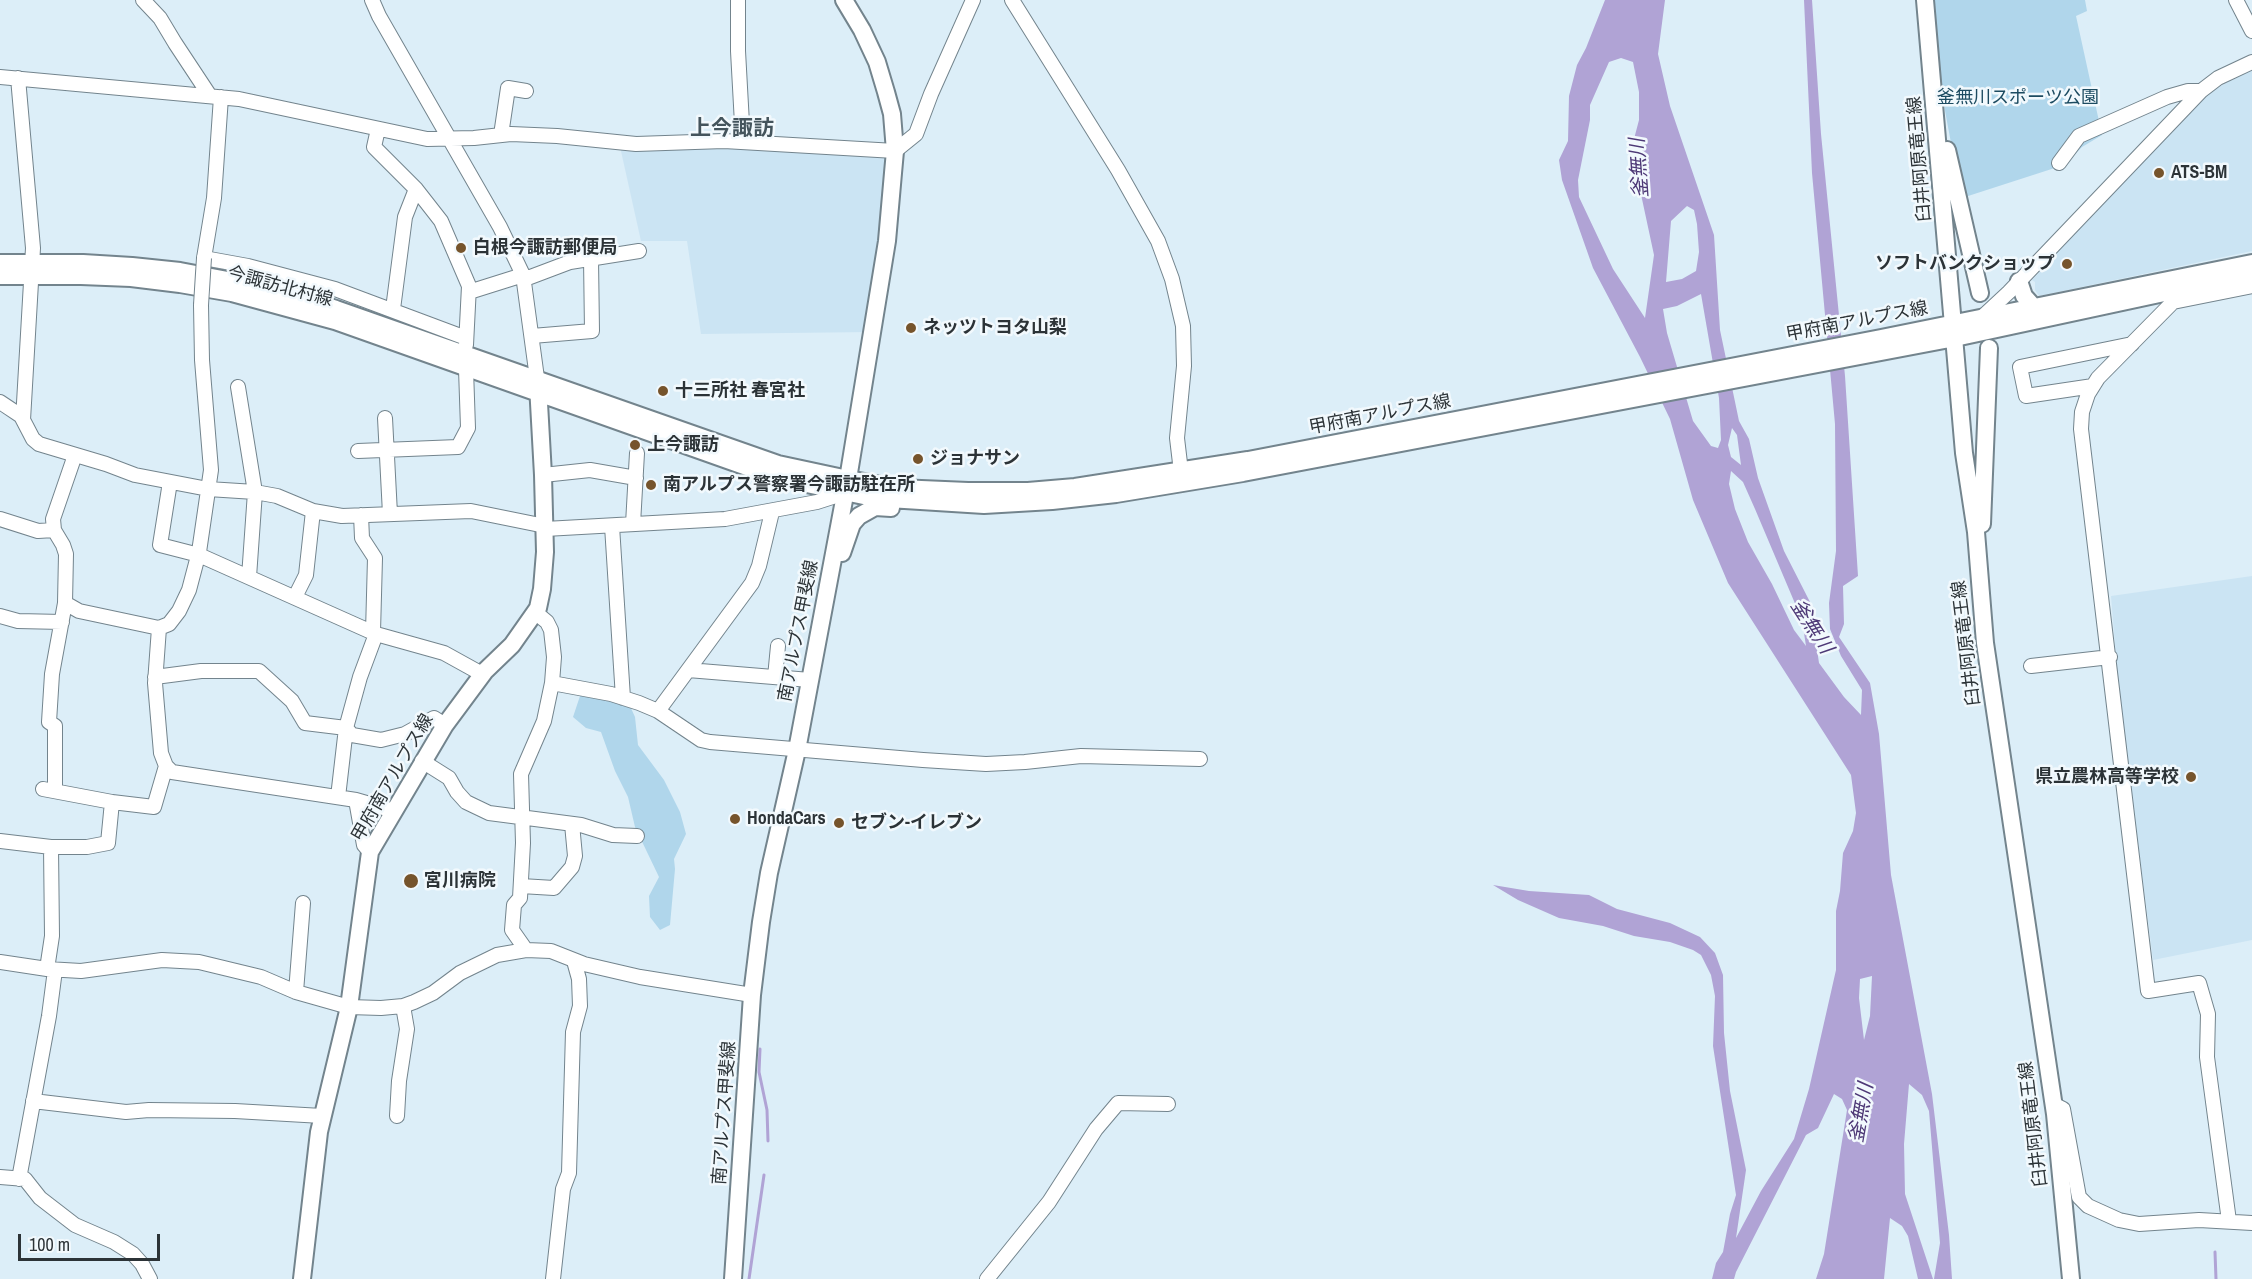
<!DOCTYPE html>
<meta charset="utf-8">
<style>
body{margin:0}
#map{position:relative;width:2252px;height:1279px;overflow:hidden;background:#dceef8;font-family:"Archivo Narrow",sans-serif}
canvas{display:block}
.scale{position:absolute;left:18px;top:1234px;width:142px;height:27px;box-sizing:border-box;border:3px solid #2c3337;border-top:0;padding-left:8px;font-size:18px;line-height:21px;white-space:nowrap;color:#2c3337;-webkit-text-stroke:4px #f2f9fd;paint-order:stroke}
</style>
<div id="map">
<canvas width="2252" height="1279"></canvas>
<div class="scale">100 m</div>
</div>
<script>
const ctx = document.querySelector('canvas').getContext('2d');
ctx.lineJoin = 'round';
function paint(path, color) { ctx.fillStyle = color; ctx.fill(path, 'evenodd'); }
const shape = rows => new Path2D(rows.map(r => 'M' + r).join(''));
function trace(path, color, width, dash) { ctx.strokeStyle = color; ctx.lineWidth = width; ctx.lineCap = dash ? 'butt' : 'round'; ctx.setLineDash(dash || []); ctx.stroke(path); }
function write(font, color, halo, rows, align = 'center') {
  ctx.font = font + ' "Archivo Narrow","Noto Sans JP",sans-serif'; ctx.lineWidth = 5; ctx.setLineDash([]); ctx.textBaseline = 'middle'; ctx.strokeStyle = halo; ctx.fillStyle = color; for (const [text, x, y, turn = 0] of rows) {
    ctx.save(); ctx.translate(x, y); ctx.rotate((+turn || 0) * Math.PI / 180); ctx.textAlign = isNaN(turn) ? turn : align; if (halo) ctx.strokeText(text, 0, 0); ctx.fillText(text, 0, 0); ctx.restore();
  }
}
const built = shape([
 [2252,68,2252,251,2039,296,2035,290,2035,282,2032,280,2159,141,2207,94],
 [619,142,895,151,872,332,701,334,687,241,641,241],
 [2252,576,2252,940,2153,960,2119,694,2111,596]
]);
const green = shape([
 [1933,0,2085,0,2087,11,2076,16,2102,135,2082,147,2064,165,1965,197,1954,159,1940,84],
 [581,693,614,699,630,706,635,717,638,745,664,780,680,812,686,834,674,859,675,869,670,925,660,930,650,917,649,896,659,877,635,827,628,797,615,771,601,732,586,728,573,717]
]);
const water = shape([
 [1605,0,1665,0,1658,54,1670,106,1714,235,1720,330,1739,421,1749,439,1758,478,1784,551,1810,602,1819,663,1844,697,1861,715,1862,690,1841,656,1830,629,1829,603,1836,551,1835,424,1812,173,1804,0,1812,0,1821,134,1845,376,1858,576,1843,586,1844,624,1839,637,1870,683,1879,734,1891,875,1932,1094,1949,1235,1952,1279,1934,1279,1940,1243,1929,1111,1922,1095,1909,1084,1904,1144,1905,1194,1933,1279,1918,1279,1908,1236,1902,1226,1890,1218,1884,1279,1816,1279,1824,1254,1847,1110,1842,1099,1834,1094,1818,1128,1806,1135,1736,1272,1734,1279,1712,1279,1716,1263,1723,1252,1730,1214,1736,1195,1713,1046,1715,996,1711,975,1701,955,1693,950,1670,942,1634,936,1603,926,1559,918,1518,900,1493,885,1529,891,1589,895,1617,909,1670,923,1700,937,1715,953,1723,975,1724,1033,1730,1091,1746,1170,1736,1238,1761,1191,1794,1139,1809,1089,1836,970,1836,911,1840,891,1843,853,1853,831,1856,813,1851,775,1728,583,1693,500,1670,419,1640,357,1593,268,1562,180,1559,160,1568,141,1569,96,1577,65,1586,48],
 [1621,58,1633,62,1639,92,1639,120,1634,139,1636,171,1654,255,1645,318,1613,269,1579,197,1578,180,1590,120,1590,105,1609,62],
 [1687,206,1694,210,1697,224,1699,252,1696,271,1682,279,1666,282,1671,221],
 [1701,294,1719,398,1721,440,1718,448,1711,446,1693,421,1667,333,1663,309,1677,306],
 [1732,428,1737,435,1741,465,1731,457,1728,445],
 [1731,471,1743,482,1755,509,1802,620,1806,646,1794,630,1772,584,1748,542,1735,509,1729,484],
 [1872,976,1870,1016,1864,1040,1859,998,1860,979]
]);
const stream = shape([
 [760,1049,759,1072,767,1110,768,1141],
 [2215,1252,2216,1279],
 [749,1279,764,1175]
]);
const minor = shape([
 [143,0,160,18,175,43,210,96],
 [372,0,379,16,500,227,523,275,537,378],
 [738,0,738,51,743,142],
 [1012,0,1118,170,1158,241,1172,279,1183,326,1184,366,1177,438,1182,480],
 [2236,0,2252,31],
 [0,77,239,99,427,139,474,138,511,134,557,136,636,144,724,141,895,151,916,134,931,94,973,0],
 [18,78,33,248,23,420],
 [221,97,214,198,204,258,248,266,335,289,466,338],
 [378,129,374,147,416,189,441,221,469,286,466,345],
 [501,135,508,88,526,91],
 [2059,163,2079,136,2167,97,2188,91,2201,91],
 [525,279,570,262,639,251],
 [469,292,523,275],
 [201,305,202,360,211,470,199,552,189,590,179,611,169,624,159,628,155,683,161,753,166,766,172,772,356,800,394,811],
 [393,309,405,217,416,189],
 [1980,319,2009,292,2201,91,2218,78,2252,62],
 [532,336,592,331,591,259],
 [2093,386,2026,396,2020,367,2132,344],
 [238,387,255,492,249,577],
 [0,402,21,416,33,439,39,444,106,464,135,475,208,489,255,492,277,496,313,511,342,516,471,511,545,526],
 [385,418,390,514],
 [358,451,458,447,468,428,466,369],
 [543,475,590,470,636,478],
 [170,482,160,545,199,555,376,634,444,653,482,674],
 [361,515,362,538,375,558,373,632],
 [0,519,38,531,54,530],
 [633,524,637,453],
 [612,526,623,698],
 [545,529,725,519,817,502,845,493],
 [295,597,306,575,313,511],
 [65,603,79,611,159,628],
 [0,616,18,621,62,622],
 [2031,666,2110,657],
 [688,670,810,680],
 [155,677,201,671,259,671,292,701,305,723,346,728,352,735,381,740,405,734,434,718,445,725],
 [775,677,778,646],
 [552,683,611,694,639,703,658,711,701,740,710,742,923,760,986,764,1025,762,1081,756,1200,759],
 [658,711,752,583,759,566,772,512],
 [422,761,449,778,457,792,466,802,489,813,581,825,613,835,637,836],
 [43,789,112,802],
 [55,791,55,726,49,722,52,674,65,603,66,554,63,545,54,530,53,519,75,455],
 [338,797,346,728,360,677,376,634],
 [356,800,364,845,370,852],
 [0,841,51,847,87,847,108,843,112,802,154,807,166,766],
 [521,886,554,888,572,867,575,856,572,824],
 [526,950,512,930,514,905,520,898,523,843,521,774,544,721,552,683,554,657,551,630,547,622,535,612],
 [0,962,47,969,81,971,162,960,199,962,261,977,296,992,349,1007,381,1008,403,1006,414,1002,433,993,460,973,497,955,526,950,551,951,584,964,640,977,752,995],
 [47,969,52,936,51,847],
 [296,992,303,903],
 [33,1101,126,1112,149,1110,235,1111,322,1116],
 [2053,1104,2063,1109,2079,1197,2088,1206,2119,1220,2139,1224,2199,1220,2252,1223],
 [397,1116,399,1081,407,1029,403,1006],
 [0,1177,25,1179,40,1198,75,1225,114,1242,133,1254,142,1264,150,1279],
 [19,1179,49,1016,55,970],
 [2229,1221,2207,1057,2208,1014,2199,983,2148,991,2081,429,2082,412,2088,394,2098,378,2173,302,2252,286],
 [553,1279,563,1189,569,1173,573,1032,580,1006,579,979,574,961],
 [987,1279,1049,1202,1096,1129,1118,1103,1168,1104]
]);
const major = shape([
 [1925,0,1964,453,1976,532,1985,643,2055,1114,2071,1279],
 [1947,150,1980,293],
 [0,263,83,263,132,266,180,271,233,281,285,293,336,309,778,464,848,479,898,488,968,491,1028,491,1075,487,1248,460,1881,338,2252,263],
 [0,276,81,276,131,278,180,284,232,293,335,321,778,478,873,498,984,505,1052,501,1116,494,1243,473,1955,338,2252,274],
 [2019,281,2024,296,2033,306],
 [1982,524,1989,348],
 [842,553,852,524,859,516,875,507,891,508],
 [302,1279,319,1132,349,1007,370,852,445,725,485,671,512,645,538,608,542,589,545,552,543,475,538,385],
 [733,1279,752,995,761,922,769,873,797,750,848,479,887,241,893,173,895,151,892,114,886,92,877,62,862,30,844,0]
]);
const minorBridge = shape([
 [201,305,204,258]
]);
const markers = [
 [2159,173,6,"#76542c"],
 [461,248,6,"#76542c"],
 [2067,264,6,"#76542c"],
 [911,328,6,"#76542c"],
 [663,391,6,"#76542c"],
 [635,445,6,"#76542c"],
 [918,459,6,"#76542c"],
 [651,485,6,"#76542c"],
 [2191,777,6,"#76542c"],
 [735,819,6,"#76542c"],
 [839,823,6,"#76542c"],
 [411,881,8,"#76542c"]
];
const parkNames = [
 ["釜無川スポーツ公園",2018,98]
];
const streetNames = [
 ["臼井阿原竜王線",1920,159,-95],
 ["今諏訪北村線",280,287,15],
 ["甲府南アルプス線",1857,322,-11],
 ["甲府南アルプス線",1380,415,-11],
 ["南アルプス甲斐線",799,631,-79],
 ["臼井阿原竜王線",1967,643,-97],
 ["甲府南アルプス線",393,778,-60],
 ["南アルプス甲斐線",725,1113,-86],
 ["臼井阿原竜王線",2034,1124,-97]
];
const poiNames = [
 ["ATS-BM",2171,173],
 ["白根今諏訪郵便局",473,248],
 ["ソフトバンクショップ",2055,264,"right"],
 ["ネッツトヨタ山梨",923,328],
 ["十三所社 春宮社",675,391],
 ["上今諏訪",647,445],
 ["ジョナサン",930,459],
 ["南アルプス警察署今諏訪駐在所",663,485],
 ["県立農林高等学校",2179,777,"right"],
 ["HondaCars",747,819],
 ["セブン-イレブン",851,823],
 ["宮川病院",424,881]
];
const waterNames = [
 ["釜無川",1640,168,-94],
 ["釜無川",1811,627,57],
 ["釜無川",1862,1113,-80]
];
const quarterNames = [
 ["上今諏訪",732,129]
];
paint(built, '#cbe4f3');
paint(green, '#b0d6eb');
paint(water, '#b0a3d5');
trace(stream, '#b0a3d5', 3);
trace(minor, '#73848d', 16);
trace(major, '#73848d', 20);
trace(minor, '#fff', 14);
trace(major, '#fff', 16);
trace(minorBridge, '#73848d', 16, []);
trace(minorBridge, '#fff', 14);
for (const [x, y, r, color] of markers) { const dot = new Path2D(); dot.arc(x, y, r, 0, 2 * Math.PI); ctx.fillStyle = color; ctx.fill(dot); trace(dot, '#f2f9fd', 2); }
write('18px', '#1c4b61', '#f2f9fd', parkNames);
write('18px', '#2c3337', '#f2f9fd', streetNames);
write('bold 18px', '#2c3337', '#f2f9fd', poiNames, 'left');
write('italic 20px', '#4d3876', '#f2f9fd', waterNames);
write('bold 21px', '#44545c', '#f2f9fd', quarterNames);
</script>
